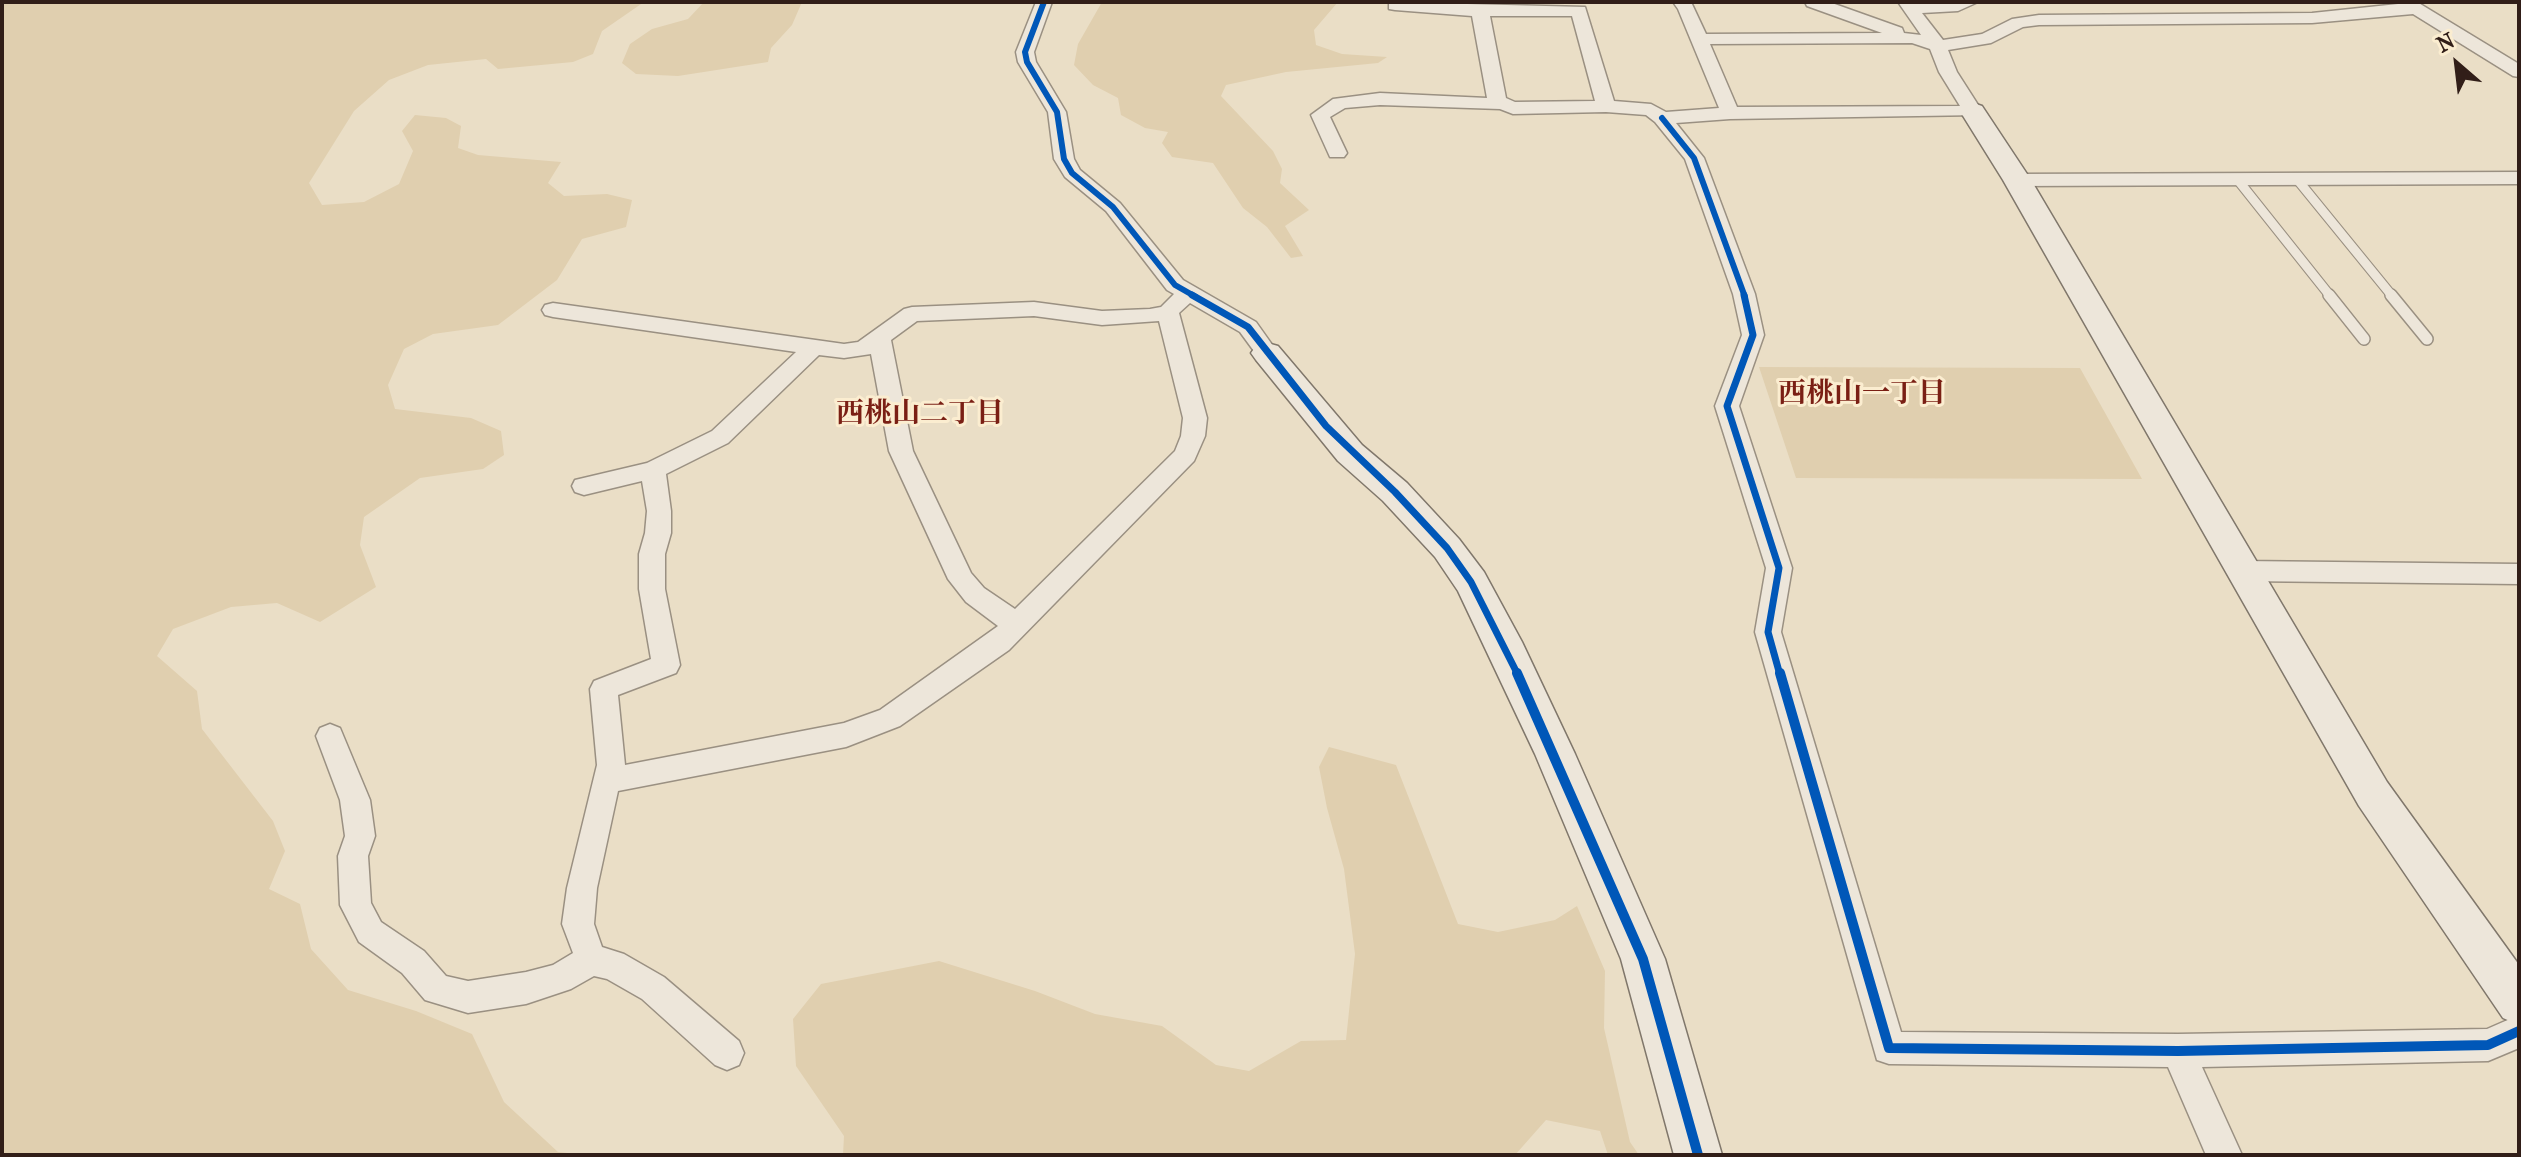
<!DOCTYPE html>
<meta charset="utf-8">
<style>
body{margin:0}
#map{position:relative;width:2521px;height:1157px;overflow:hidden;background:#eadec6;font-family:"IM FELL French Canon",serif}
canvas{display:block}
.frame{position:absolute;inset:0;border:4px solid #311e18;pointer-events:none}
.north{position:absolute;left:2417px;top:24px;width:80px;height:80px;-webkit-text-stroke:6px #fbedd0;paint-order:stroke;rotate:332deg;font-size:22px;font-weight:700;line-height:32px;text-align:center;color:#311e18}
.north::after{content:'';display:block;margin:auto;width:28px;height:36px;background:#311e18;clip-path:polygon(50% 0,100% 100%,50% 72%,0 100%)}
</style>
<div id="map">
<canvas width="2521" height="1157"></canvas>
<div class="frame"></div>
<div class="north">N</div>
</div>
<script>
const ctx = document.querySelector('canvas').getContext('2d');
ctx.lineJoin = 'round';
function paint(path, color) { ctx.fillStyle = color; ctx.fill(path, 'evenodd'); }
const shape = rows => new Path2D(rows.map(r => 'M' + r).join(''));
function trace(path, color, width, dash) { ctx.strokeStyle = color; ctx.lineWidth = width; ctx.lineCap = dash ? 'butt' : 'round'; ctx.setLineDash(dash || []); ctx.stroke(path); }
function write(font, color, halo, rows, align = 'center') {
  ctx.font = font + ' "IM FELL French Canon","Noto Serif JP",serif'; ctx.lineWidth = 6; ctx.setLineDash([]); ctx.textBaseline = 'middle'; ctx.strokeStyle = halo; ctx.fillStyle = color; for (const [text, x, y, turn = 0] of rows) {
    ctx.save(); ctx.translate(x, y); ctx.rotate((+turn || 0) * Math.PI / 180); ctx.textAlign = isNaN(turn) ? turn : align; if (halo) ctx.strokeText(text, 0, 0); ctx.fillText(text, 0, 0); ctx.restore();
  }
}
const green = shape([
 [2,2,644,2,602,31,593,54,573,62,498,69,486,59,428,65,389,80,354,111,309,183,322,205,364,202,399,184,413,151,402,131,415,115,446,118,461,126,458,148,478,155,561,162,548,183,564,196,607,194,632,200,626,227,582,239,557,280,498,325,433,334,404,349,388,385,395,409,471,418,501,431,504,455,483,469,420,478,364,517,360,545,376,587,320,622,277,603,231,607,173,629,157,656,197,691,202,729,273,821,285,851,269,889,300,904,311,949,348,990,416,1011,472,1034,504,1102,558,1152,587,1155,2,1155],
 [704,2,802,2,792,25,771,48,768,62,678,76,636,74,622,63,630,44,652,29,688,19],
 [1102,2,1338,2,1314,30,1316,45,1342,54,1387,57,1378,63,1286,72,1226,85,1221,96,1273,151,1282,169,1280,183,1309,210,1285,226,1303,256,1291,258,1267,227,1243,208,1213,163,1172,157,1162,143,1168,132,1145,128,1121,115,1118,98,1093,85,1074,65,1078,44],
 [1759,367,2080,368,2142,479,1796,478],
 [1329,747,1396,765,1458,924,1498,932,1555,920,1577,906,1605,971,1604,1028,1630,1142,1639,1155,1608,1155,1600,1131,1546,1120,1515,1155,843,1155,844,1136,796,1066,793,1019,821,984,939,961,1035,991,1095,1014,1162,1026,1216,1065,1249,1071,1301,1041,1346,1040,1355,954,1344,869,1327,808,1319,767]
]);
const laneFar1 = shape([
 [2296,178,2393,297],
 [2237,179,2331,297]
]);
const lane = shape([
 [2329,295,2364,339],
 [2391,295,2427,339]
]);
const street = shape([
 [1036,2,1052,2,1034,52,1036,62,1066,112,1074,159,1080,170,1120,203,1183,280,1256,322,1278,353,1275,358,1259,358,1240,332,1190,303,1179,313,1207,418,1205,436,1194,461,1009,650,900,726,846,747,618,791,597,888,594,924,602,947,624,954,664,977,739,1041,744,1053,739,1065,727,1070,715,1065,642,999,607,979,594,976,571,989,526,1004,468,1013,425,1000,402,973,359,942,340,905,338,856,345,836,340,800,316,736,320,728,330,724,340,728,370,800,375,836,368,856,371,903,381,922,424,951,446,976,468,981,526,972,553,965,573,953,562,924,567,888,597,765,590,689,594,681,651,659,639,589,639,554,645,533,647,511,642,481,584,495,575,492,572,486,575,480,647,463,712,431,796,352,553,317,545,315,542,310,545,305,553,303,844,344,858,342,904,309,912,307,1034,302,1102,311,1150,309,1161,307,1174,294,1167,290,1106,211,1065,177,1054,159,1048,112,1018,62,1016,52,1036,2],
 [1034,316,1102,325,1159,321,1183,418,1181,436,1175,451,1015,609,984,588,971,573,913,451,891,340,917,321,1034,316],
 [871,354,889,451,948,579,966,602,998,626,880,710,844,723,625,765,618,695,676,673,680,665,665,589,665,554,671,533,671,511,666,474,728,443,819,355,844,358,871,354],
 [1389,2,1585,7,1614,101,1651,104,1666,112,1719,108,1678,9,1673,2,1691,2,1706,34,1882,33,1807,6,1805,2,1829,2,1902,28,1904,33,1921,35,1898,2,1978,2,1958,11,1922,13,1943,40,1982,34,2012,19,2039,15,2312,13,2417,2,2519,64,2519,77,2513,76,2413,14,2312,23,2039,25,2023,27,1991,43,1948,50,1957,72,1982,111,1980,115,1730,119,1676,123,1704,158,1755,294,1764,335,1739,406,1792,568,1781,632,1901,1032,2178,1034,2487,1029,2519,1015,2519,1048,2488,1061,2202,1067,2242,1155,2206,1155,2168,1067,1889,1064,1877,1060,1755,632,1766,568,1715,406,1742,335,1733,294,1685,159,1655,122,1646,115,1606,112,1513,114,1500,109,1380,105,1345,108,1330,117,1347,153,1344,157,1330,157,1311,115,1333,99,1380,93,1487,98,1472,16,1395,10,1389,9,1389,2],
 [1490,16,1572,16,1595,101,1515,102,1506,98,1490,16],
 [1912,43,1930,49,1939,72,1960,106,1737,107,1710,44,1912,43],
 [2519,172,2519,184,2017,186,2007,180,2017,174,2519,172],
 [2242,561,2519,564,2519,584,2242,581,2233,578,2229,571,2233,564,2242,561]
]);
const secondary = shape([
 [1973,103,1982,106,2031,180,2387,782,2519,965,2519,1025,2503,1018,2359,806,2003,180,1960,111,1964,106,1973,103],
 [1267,343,1278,346,1362,445,1407,483,1459,539,1484,572,1522,642,1575,754,1665,959,1722,1155,1674,1155,1621,959,1535,754,1458,591,1435,557,1383,501,1338,461,1256,360,1251,353,1256,346,1267,343]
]);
const cyclewayFar2 = shape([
 [1044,2,1025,52,1027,62,1057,112,1064,159,1072,173,1113,207,1175,285,1196,297],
 [1662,118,1694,158,1745,297]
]);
const cyclewayFar1 = shape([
 [1192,295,1248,327,1326,426,1395,492,1447,548,1471,582,1518,675],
 [1744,295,1753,335,1727,406,1779,568,1768,632,1780,675]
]);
const cycleway = shape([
 [1517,673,1643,959,1698,1155],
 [1780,673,1889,1048,2178,1051,2488,1045,2519,1031]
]);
const neighbourhoodNames = [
 ["西桃山一丁目",1862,395],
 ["西桃山二丁目",920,415]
];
paint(green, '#e0cfaf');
trace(laneFar1, '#9a9082', 11);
trace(lane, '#9a9082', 14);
trace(street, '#9a9082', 3);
trace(secondary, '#80776b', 3);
trace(laneFar1, '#ede6da', 9);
trace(lane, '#ede6da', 11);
paint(street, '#ede6da');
paint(secondary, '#ede6da');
trace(cyclewayFar2, '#0057b8', 6);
trace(cyclewayFar1, '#0057b8', 7);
trace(cycleway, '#0057b8', 10);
write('bold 28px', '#7a1f14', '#fbedd0', neighbourhoodNames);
</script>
